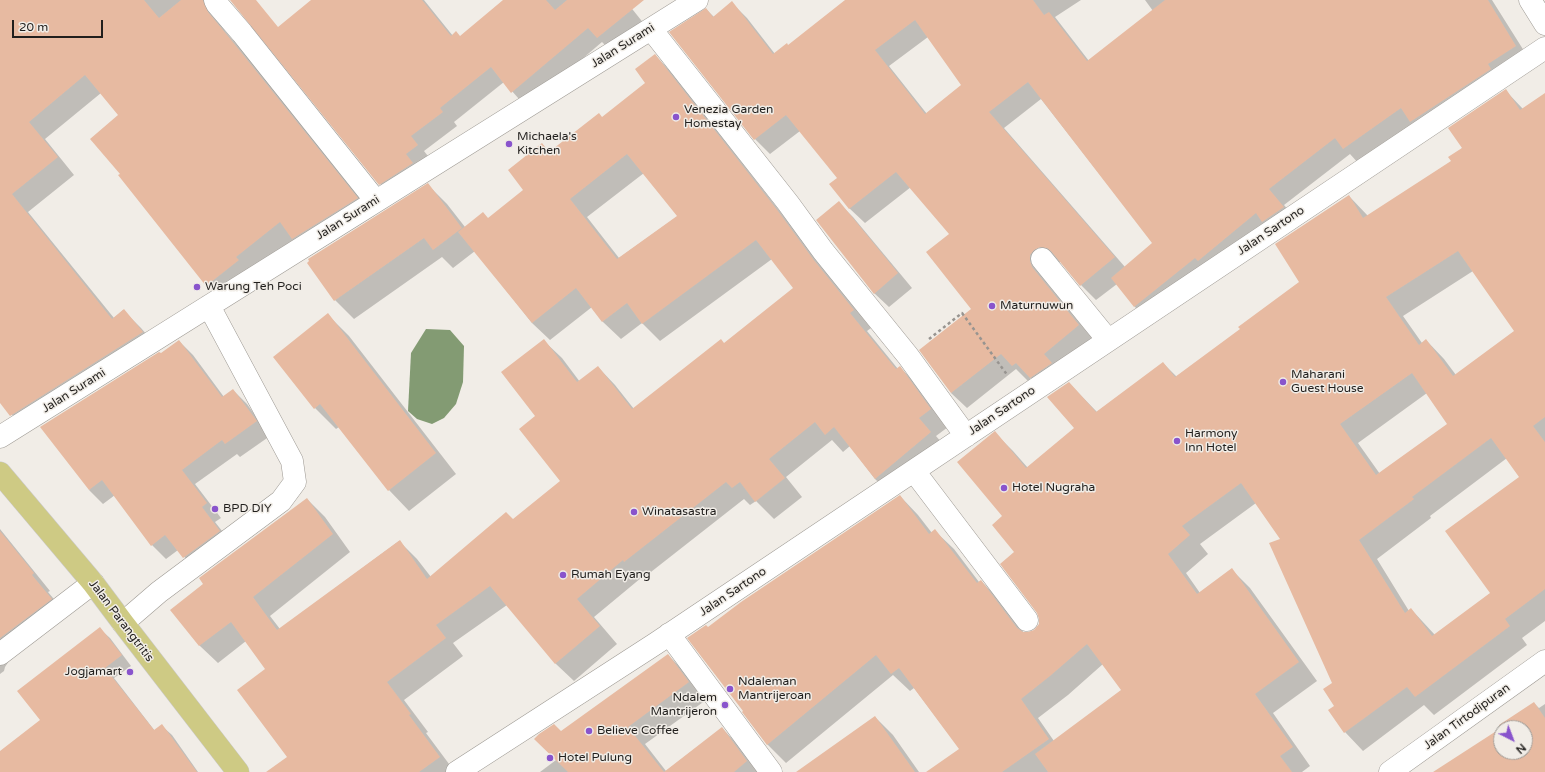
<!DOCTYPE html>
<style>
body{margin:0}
#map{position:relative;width:1545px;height:772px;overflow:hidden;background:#f1ede7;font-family:"Varela Round",sans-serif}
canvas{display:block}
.north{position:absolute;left:1493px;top:720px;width:40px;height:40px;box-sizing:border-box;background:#f1ede7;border:1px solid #9e9b96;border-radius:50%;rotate:138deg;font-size:11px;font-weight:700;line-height:16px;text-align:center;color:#211f1d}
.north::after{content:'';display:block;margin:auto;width:14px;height:18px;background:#8954cc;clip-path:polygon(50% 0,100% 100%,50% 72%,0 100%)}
.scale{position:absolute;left:12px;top:20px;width:91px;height:18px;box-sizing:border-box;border:2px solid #211f1d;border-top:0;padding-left:5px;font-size:12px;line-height:14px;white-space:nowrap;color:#211f1d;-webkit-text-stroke:3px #f1ede7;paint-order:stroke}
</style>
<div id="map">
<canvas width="1545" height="772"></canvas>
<div class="north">N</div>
<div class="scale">20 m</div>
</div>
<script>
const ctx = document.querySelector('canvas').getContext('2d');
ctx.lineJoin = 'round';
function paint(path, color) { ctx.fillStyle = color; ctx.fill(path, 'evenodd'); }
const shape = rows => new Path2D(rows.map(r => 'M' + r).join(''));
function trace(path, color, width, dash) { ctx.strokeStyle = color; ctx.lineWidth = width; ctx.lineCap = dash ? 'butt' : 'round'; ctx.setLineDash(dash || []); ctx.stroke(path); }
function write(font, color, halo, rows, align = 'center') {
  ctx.font = font + ' "Varela Round",sans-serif'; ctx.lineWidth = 3; ctx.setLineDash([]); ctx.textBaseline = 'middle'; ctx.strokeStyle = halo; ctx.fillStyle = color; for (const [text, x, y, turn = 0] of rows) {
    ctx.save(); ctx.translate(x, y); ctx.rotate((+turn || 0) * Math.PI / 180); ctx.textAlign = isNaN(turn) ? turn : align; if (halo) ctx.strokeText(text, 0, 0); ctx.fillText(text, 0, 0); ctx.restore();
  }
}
const water = shape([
 [426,329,450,330,464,346,463,382,456,404,444,418,432,424,417,419,408,411,411,353]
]);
const shadow = shape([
 [0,0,212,0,225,31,249,59,374,216,310,256,295,241,224,302,207,285,121,174,120,115,101,93,45,139,74,175,28,212,114,318,123,310,141,328,160,350,28,432,0,402],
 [313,0,424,0,453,36,461,37,505,0,625,0,645,25,612,52,602,42,526,107,504,82,454,122,457,126,424,151,431,160,394,198,380,184],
 [847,0,1081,0,1055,17,1089,61,1153,11,1145,0,1492,0,1531,62,1359,164,1350,154,1284,205,1299,223,1150,322,1135,307,1117,284,1096,300,1081,285,1062,262,1056,262,1045,277,1047,283,1094,340,1046,393,1031,378,1028,381,1016,369,967,408,951,393,973,309,950,234,911,187,865,223,849,208,838,178,800,131,770,154,755,139,706,9,714,17,732,3,747,18,775,54,788,46],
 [928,37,963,85,927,114,889,66],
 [1041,99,1154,244,1125,267,1004,128],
 [655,55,672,73,871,328,867,331,898,369,900,367,917,385,948,427,936,436,948,450,893,496,875,479,850,446,843,452,832,440,786,477,802,497,774,519,756,501,750,505,744,499,642,579,641,578,594,617,617,644,574,681,556,664,507,605,453,643,463,656,404,700,428,732,426,733,455,772,286,772,288,757,267,670,246,641,218,663,200,646,172,610,307,499,325,517,350,552,270,616,280,629,399,541,417,559,431,577,513,520,561,481,537,416,544,341,562,358,580,382,598,367,615,385,634,409,724,344,795,288,772,259,660,341,642,323,621,339,603,322,592,307,550,340,532,323,475,251,453,268,442,257,354,319,335,300,309,263,428,185,447,204,465,227,488,219,525,190,542,144,550,152,602,118,647,83],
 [644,173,678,216,619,258,587,217],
 [1506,91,1523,109,1545,94,1545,621,1522,638,1527,645,1434,715,1424,705,1363,751,1345,732,1336,706,1333,684,1281,539,1256,503,1200,544,1208,554,1186,573,1200,593,1232,570,1250,588,1317,681,1273,713,1310,766,1302,772,928,772,960,749,914,688,910,691,893,675,786,763,767,744,744,711,708,628,900,496,918,515,932,533,935,531,954,549,979,582,981,581,999,599,1024,633,1035,631,1040,625,1040,619,1004,516,995,433,1013,451,1028,468,1076,428,1069,383,1097,412,1163,363,1177,377,1241,330,1300,283,1349,196,1368,216,1452,161],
 [1473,271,1516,331,1456,375,1444,359,1426,340,1422,343,1403,316],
 [1427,393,1449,424,1380,474,1358,443],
 [1507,458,1521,477,1491,593,1435,635,1411,609,1409,611,1377,559,1431,518,1430,516],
 [1103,664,1122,690,1054,741,1038,718,1068,695],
 [839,203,853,217,912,288,889,307,874,293],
 [328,315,349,336,456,474,409,511,389,490,339,427,336,429,315,408,274,357],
 [179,341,193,355,224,397,233,390,247,404,270,436,240,457,237,454,195,484,221,518,215,522,233,545,198,572,178,550,166,559,152,545,115,495,103,504,89,490,161,354],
 [0,529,50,591,48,592,68,616,9,661,5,667,4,671,0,674],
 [100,629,110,638,131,666,114,678,155,731,162,726,172,735,198,772,0,772,0,753,41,720],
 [668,655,685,672,706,700,645,744,666,771,722,728,739,746,759,772,540,772,556,760,561,732],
 [1534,703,1539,708,1545,704,1545,772,1441,772,1501,729,1501,752,1525,752,1525,728,1502,728],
 [875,717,893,735,919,772,808,772]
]);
const building = shape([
 [0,0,144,0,159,18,181,0,203,0,208,12,232,41,358,198,292,239,280,222,236,257,239,260,206,286,118,175,120,174,90,139,118,115,85,75,29,122,58,157,12,194,112,319,124,309,143,332,10,416,0,403],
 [230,0,256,0,278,27,311,0,422,0,451,36,456,31,460,36,503,0,546,0,555,10,567,0,644,0,597,38,588,28,511,93,491,67,440,108,443,112,411,136,418,145,406,154,413,163,379,185],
 [845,0,1033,0,1044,15,1049,12,1087,61,1165,0,1488,0,1516,46,1488,64,1491,69,1410,122,1401,108,1343,149,1335,138,1269,189,1284,207,1262,222,1256,213,1198,261,1195,258,1134,307,1111,278,1152,243,1028,82,989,112,1115,257,1080,286,1051,251,1047,248,1040,247,1034,250,1030,255,1030,261,1032,267,1079,325,1044,354,1052,363,1030,378,1016,363,1012,366,1001,354,951,393,919,350,971,309,926,252,949,234,896,172,849,209,829,184,837,178,786,115,754,140,669,32,706,8,713,17,732,1,773,54,787,43,788,45],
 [915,20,961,85,925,114,875,50],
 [655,54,778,211,813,259,854,310,850,313,896,369,900,366,931,409,919,418,931,432,875,479,834,427,825,435,815,422,769,459,785,478,755,502,740,482,732,488,726,482,624,562,623,560,577,599,600,626,555,664,490,586,436,625,446,638,387,682,411,714,409,715,440,757,419,772,266,772,287,757,237,690,265,669,231,622,199,646,170,610,203,584,199,578,307,498,333,534,253,597,277,630,400,540,427,579,506,512,513,519,560,481,519,429,535,416,501,372,544,339,577,382,598,366,632,409,721,339,724,343,793,288,756,240,642,324,627,303,602,322,576,288,532,323,458,232,483,212,488,218,523,190,508,170,542,143,549,152,599,113,602,117,645,83,635,69],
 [627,154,677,216,617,259,570,199],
 [1506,89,1520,110,1545,93,1545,417,1533,426,1545,442,1545,589,1505,619,1510,626,1415,697,1407,687,1344,733,1328,710,1334,706,1323,689,1332,683,1269,543,1280,539,1241,483,1182,526,1190,535,1168,554,1197,594,1232,568,1299,662,1255,694,1293,747,1280,756,1292,772,1048,772,1035,754,1121,690,1087,644,1050,676,1021,699,1049,739,1002,772,926,772,959,749,899,668,891,674,876,655,767,745,742,712,743,711,687,638,706,625,708,627,741,602,900,495,929,534,935,529,977,583,981,580,1017,628,1023,632,1028,632,1034,630,1039,624,1039,619,1037,613,1000,564,1014,552,992,525,1002,516,957,462,995,431,1026,468,1074,428,1047,397,1069,382,1096,412,1163,362,1175,377,1240,329,1238,327,1299,282,1275,244,1349,195,1363,218,1451,161,1448,157,1462,148,1448,128],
 [1458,251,1514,331,1453,376,1426,339,1419,345,1386,297],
 [1412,373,1447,424,1376,475,1340,424],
 [1491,438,1519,477,1445,531,1490,593,1432,636,1411,608,1405,613,1359,540,1414,499,1412,497],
 [428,183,462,228,433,250,424,238,334,301,307,263,309,261,308,259],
 [839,201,898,273,874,294,816,220],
 [328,313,436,453,388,491,320,404,314,409,273,357],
 [179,340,222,397,233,389,257,421,225,444,222,440,182,470,207,503,202,507,220,531,183,558,165,535,151,546,102,480,89,490,40,427,159,352,161,353],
 [0,531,34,573,32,575,52,599,0,638],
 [100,627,122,655,105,668,154,730,162,724,197,772,0,772,0,751,40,720,17,691],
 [668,654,689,682,628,727,664,772,722,727,747,761,734,772,568,772,534,739,539,734,554,724,561,731],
 [1534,702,1545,718,1545,772,1433,772,1501,728,1499,725],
 [1501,728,1525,728,1525,752,1501,752],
 [875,716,915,772,796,772]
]);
const path = shape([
 [929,339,962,313,1008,376]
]);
const minor = shape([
 [215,0,217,4,242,33,376,201],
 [1530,0,1545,24],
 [651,29,788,203,823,251,908,356,966,436],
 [1042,259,1108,340],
 [0,437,697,0],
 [914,471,1027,620],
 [123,623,159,592,281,501,295,482,292,461,209,306],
 [669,634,771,772],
 [0,654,93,583],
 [457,772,655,644,1545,48],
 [1390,772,1545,661]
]);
const major = shape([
 [0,473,93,583,123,623,238,772]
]);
const markers = [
 [676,117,4,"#8954cc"],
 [509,144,4,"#8954cc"],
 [197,287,4,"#8954cc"],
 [992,306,4,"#8954cc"],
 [1283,382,4,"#8954cc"],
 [1177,441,4,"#8954cc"],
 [1004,488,4,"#8954cc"],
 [215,509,4,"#8954cc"],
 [634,512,4,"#8954cc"],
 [563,575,4,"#8954cc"],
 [130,672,4,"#8954cc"],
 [730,689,4,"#8954cc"],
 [725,705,4,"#8954cc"],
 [589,731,4,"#8954cc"],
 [550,758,4,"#8954cc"]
];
const streetNames = [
 ["Jalan Surami",623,46,-32],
 ["Jalan Surami",348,218,-32],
 ["Jalan Sartono",1271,231,-34],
 ["Jalan Surami",74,391,-32],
 ["Jalan Sartono",1002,411,-34],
 ["Jalan Sartono",733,592,-34],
 ["Jalan Parangtritis",121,621,53],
 ["Jalan Tirtodipuran",1467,717,-36]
];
const poiNames = [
 ["Venezia Garden",684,110],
 ["Homestay",684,124],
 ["Michaela's",517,137],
 ["Kitchen",517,151],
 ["Warung Teh Poci",205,287],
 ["Maturnuwun",1000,306],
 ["Maharani",1291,375],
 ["Guest House",1291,389],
 ["Harmony",1185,434],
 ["Inn Hotel",1185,448],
 ["Hotel Nugraha",1012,488],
 ["BPD DIY",223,509],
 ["Winatasastra",642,512],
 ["Rumah Eyang",571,575],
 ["Jogjamart",122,672,"right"],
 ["Ndaleman",738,682],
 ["Mantrijeroan",738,696],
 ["Ndalem",717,698,"right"],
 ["Mantrijeron",717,712,"right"],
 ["Believe Coffee",597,731],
 ["Hotel Pulung",558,758]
];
paint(water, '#839b73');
paint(shadow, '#0003');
paint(building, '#e7baa1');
trace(minor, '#9d9993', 23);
trace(major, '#cac9c9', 23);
trace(path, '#979490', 2.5, [3, 3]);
trace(minor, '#fff', 22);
trace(major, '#ceca84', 22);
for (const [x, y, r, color] of markers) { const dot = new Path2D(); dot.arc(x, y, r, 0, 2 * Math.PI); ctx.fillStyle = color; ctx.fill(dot); trace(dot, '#f1ede7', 1.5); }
write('12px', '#211f1d', '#f1ede7', streetNames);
write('12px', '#211f1d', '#f1ede7', poiNames, 'left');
</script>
